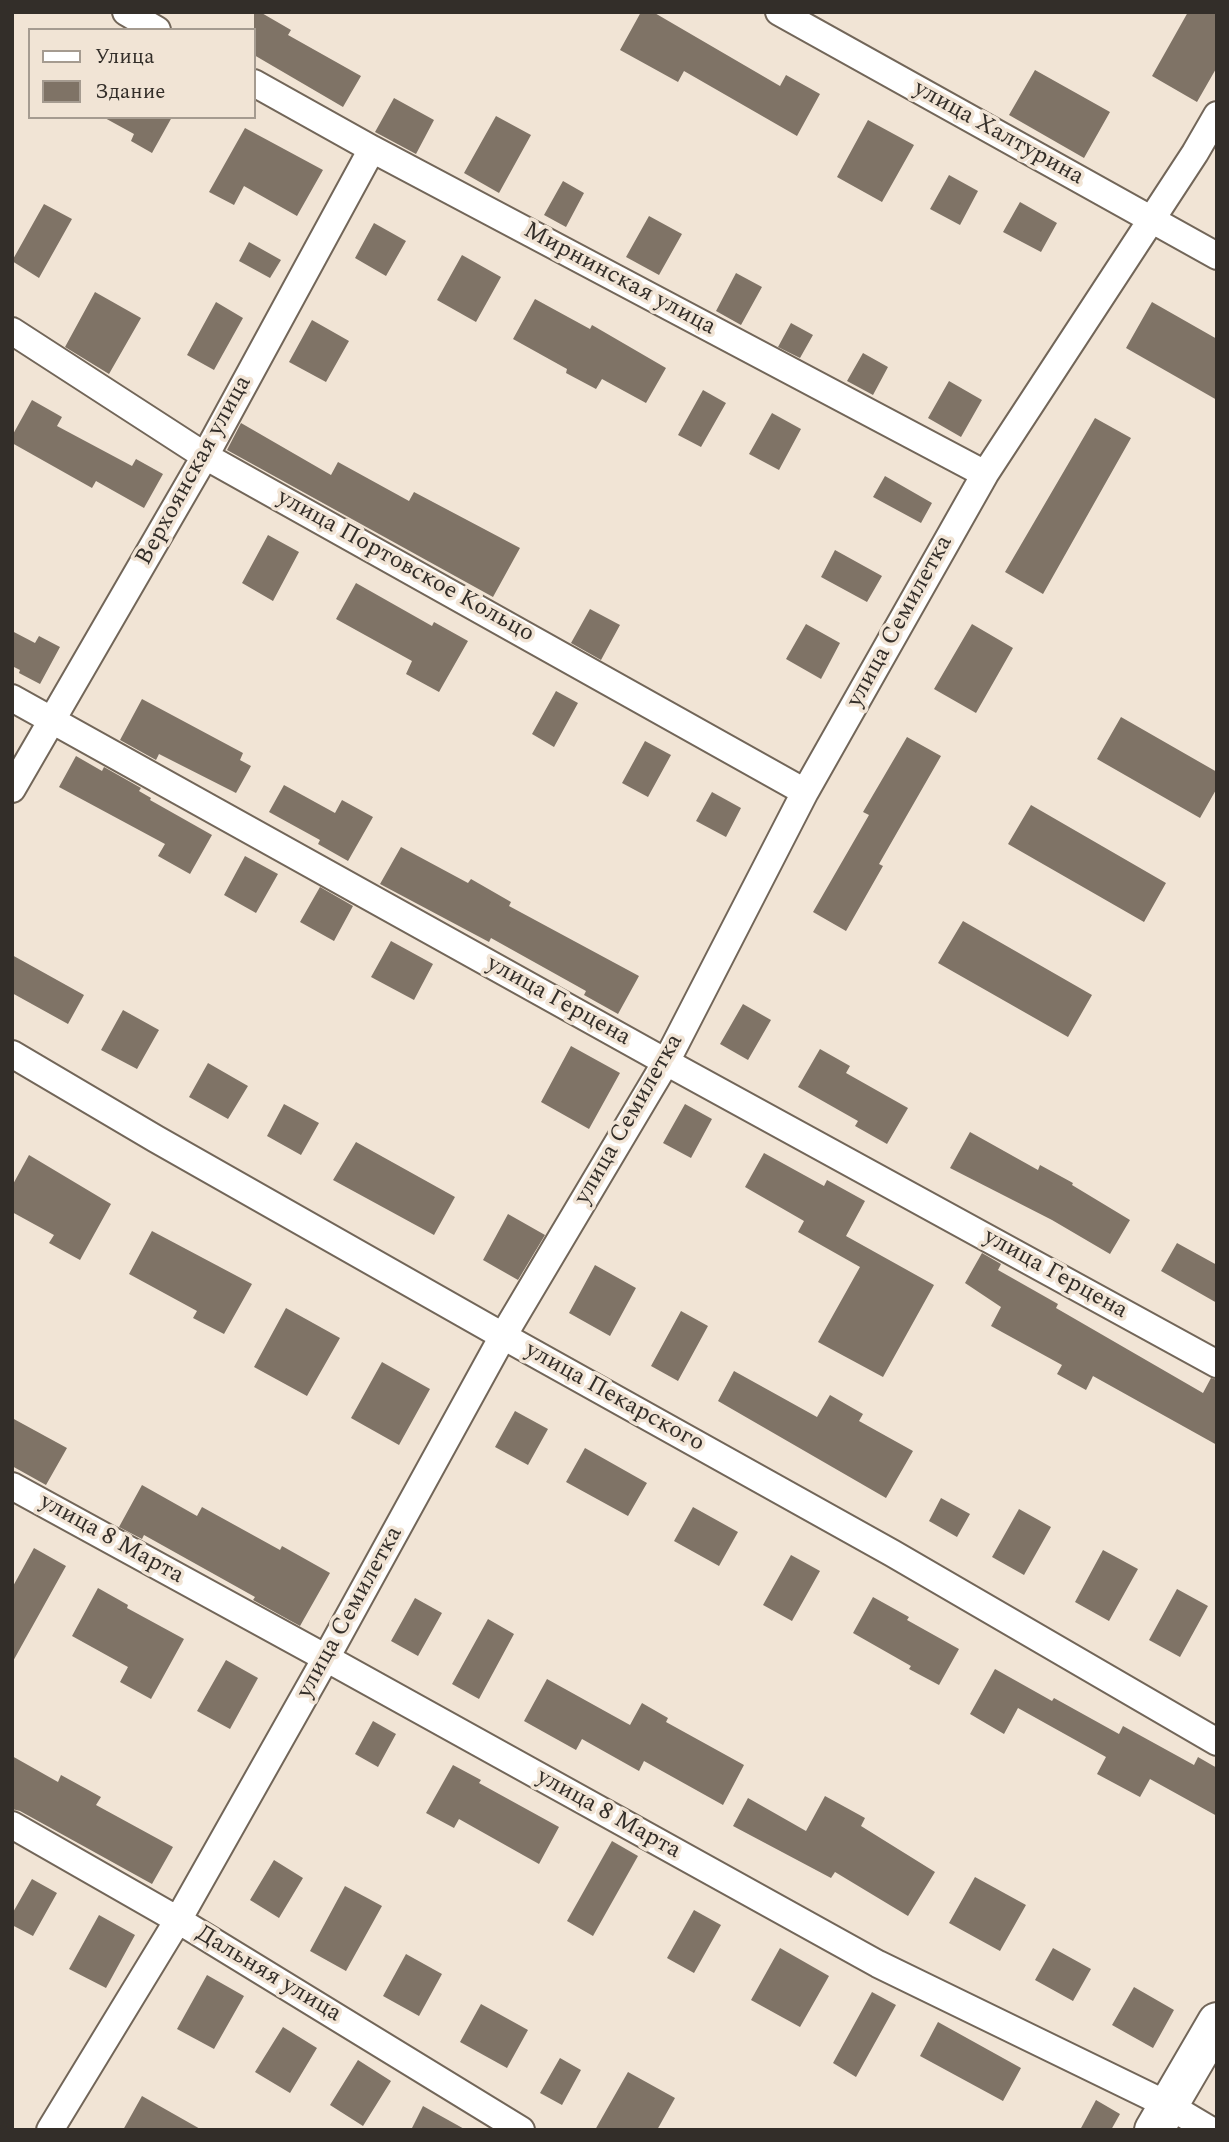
<!DOCTYPE html>
<meta charset="utf-8">
<style>
body{margin:0}
#map{position:relative;width:1229px;height:2142px;overflow:hidden;background:#f1e4d5;font-family:Spectral,serif}
canvas{display:block}
.frame{position:absolute;inset:0;border:14px solid #332e29;pointer-events:none}
.legend{position:absolute;left:28px;top:28px;width:228px;height:91px;box-sizing:border-box;background:#f1e4d5;border:2px solid #a59b90;margin:0;padding:9px 12px;list-style:none;font-size:21px;color:#332e29}
.legend li{display:flex;align-items:center;gap:14px;height:35px}
.legend b{width:35px;border:2px solid #a59b90}
</style>
<div id="map">
<canvas width="1229" height="2142"></canvas>
<div class="frame"></div>
<ul class="legend">
<li><b style="height:9px;background:#fff"></b>Улица</li>
<li><b style="height:19px;background:#7f7366"></b>Здание</li>
</ul>
</div>
<script>
const ctx = document.querySelector('canvas').getContext('2d');
ctx.lineJoin = 'round';
function paint(path, color) { ctx.fillStyle = color; ctx.fill(path, 'evenodd'); }
const shape = rows => new Path2D(rows.map(r => 'M' + r).join(''));
function trace(path, color, width, dash) { ctx.strokeStyle = color; ctx.lineWidth = width; ctx.lineCap = dash ? 'butt' : 'round'; ctx.setLineDash(dash || []); ctx.stroke(path); }
function write(font, color, halo, rows, align = 'center') {
  ctx.font = font + ' Spectral,serif'; ctx.lineWidth = 7; ctx.setLineDash([]); ctx.textBaseline = 'middle'; ctx.strokeStyle = halo; ctx.fillStyle = color; for (const [text, x, y, turn = 0] of rows) {
    ctx.save(); ctx.translate(x, y); ctx.rotate((+turn || 0) * Math.PI / 180); ctx.textAlign = isNaN(turn) ? turn : align; if (halo) ctx.strokeText(text, 0, 0); ctx.fillText(text, 0, 0); ctx.restore();
  }
}
const building = shape([
 [254,12,260,12,291,30,288,35,361,76,343,107,254,55],
 [641,12,653,12,780,86,786,75,820,94,797,136,684,71,678,82,620,50],
 [1188,12,1217,12,1217,67,1197,102,1152,76],
 [1035,70,1110,112,1084,158,1009,115],
 [394,98,434,120,416,154,375,132],
 [496,116,531,135,499,193,464,173],
 [103,117,172,117,152,153,131,141,134,134],
 [868,120,914,145,882,202,837,177],
 [245,128,323,170,297,216,244,186,234,205,209,192],
 [949,175,978,191,960,225,930,209],
 [563,181,584,193,566,227,544,215],
 [1020,202,1057,223,1041,252,1003,232],
 [44,204,72,219,39,278,12,261],
 [649,216,682,234,659,275,626,257],
 [374,223,406,241,386,276,355,258],
 [249,242,281,260,270,278,239,261],
 [462,255,501,277,476,322,437,300],
 [736,273,762,287,741,325,716,311],
 [95,292,141,318,109,374,65,347],
 [535,299,590,329,592,325,666,368,646,403,602,379,596,389,566,373,567,369,513,339],
 [216,302,243,318,214,370,187,355],
 [1152,302,1217,339,1217,400,1126,348],
 [312,320,349,341,326,382,289,362],
 [791,323,813,335,800,358,778,347],
 [863,353,888,367,873,395,847,381],
 [949,381,982,400,961,437,928,418],
 [703,390,726,403,701,447,678,435],
 [32,400,62,417,57,426,132,466,136,459,163,474,144,508,96,481,92,488,12,443,12,436],
 [772,413,801,429,779,470,749,454],
 [1095,418,1131,438,1043,594,1005,572],
 [241,423,331,475,338,462,409,501,414,492,520,548,493,597,227,450],
 [885,476,932,503,921,523,873,497],
 [268,535,299,552,273,601,242,583],
 [835,550,882,576,867,602,821,577],
 [356,583,432,626,434,622,468,641,439,692,406,674,412,661,336,619],
 [590,609,620,625,601,660,571,643],
 [806,624,840,643,821,679,786,659],
 [972,624,1013,648,976,713,934,689],
 [12,631,35,643,39,636,60,647,40,684,19,673,20,670,12,666],
 [556,691,578,703,554,747,532,734],
 [142,699,243,753,240,760,251,766,236,793,159,754,156,760,120,740],
 [1121,717,1217,772,1217,788,1200,818,1097,759],
 [907,737,941,756,879,864,883,866,846,931,813,912,869,815,863,812],
 [645,741,671,755,648,797,622,783],
 [76,756,102,771,104,767,141,788,139,791,151,798,150,800,212,835,190,874,158,856,165,844,59,787],
 [284,785,335,813,342,800,373,817,348,861,318,844,320,840,269,812],
 [712,792,741,808,726,837,696,821],
 [1031,805,1166,883,1144,922,1008,844],
 [401,847,468,883,471,879,511,902,509,906,639,976,618,1014,584,995,586,991,491,938,489,942,380,884],
 [245,856,278,874,256,913,224,895],
 [320,887,353,906,334,941,300,922],
 [963,921,1092,995,1068,1037,938,963],
 [391,941,433,964,414,1000,371,977],
 [12,955,84,995,68,1024,12,993],
 [743,1004,771,1020,748,1060,720,1044],
 [123,1010,159,1030,137,1069,101,1050],
 [571,1046,620,1073,589,1129,541,1102],
 [820,1049,850,1066,846,1073,908,1108,887,1144,855,1126,858,1121,798,1087],
 [208,1063,248,1086,228,1119,189,1097],
 [284,1104,319,1123,301,1155,267,1136],
 [685,1104,712,1119,691,1158,663,1143],
 [970,1132,1038,1170,1040,1165,1073,1183,1072,1185,1130,1220,1110,1254,1052,1220,950,1168],
 [356,1142,455,1197,434,1235,333,1180],
 [764,1153,824,1186,827,1180,865,1201,846,1236,934,1285,883,1377,818,1342,860,1267,798,1232,804,1221,745,1187],
 [29,1155,111,1204,80,1260,49,1243,54,1235,12,1212,12,1186],
 [508,1214,545,1235,518,1280,483,1260],
 [152,1231,252,1284,224,1334,193,1318,197,1311,129,1274],
 [1177,1243,1217,1265,1217,1303,1161,1271],
 [982,1253,1001,1264,998,1270,1058,1304,1056,1308,1203,1393,1211,1378,1217,1380,1217,1445,1093,1376,1086,1390,1057,1374,1062,1365,991,1326,1001,1307,965,1283],
 [595,1265,636,1288,610,1336,569,1313],
 [286,1308,340,1338,307,1396,254,1367],
 [681,1311,708,1326,678,1381,651,1366],
 [382,1362,430,1389,399,1445,351,1418],
 [734,1371,817,1417,830,1395,863,1414,859,1421,913,1451,886,1498,718,1401],
 [515,1411,548,1429,528,1465,495,1447],
 [12,1418,67,1448,46,1485,12,1466],
 [585,1448,647,1483,628,1516,566,1482],
 [142,1485,197,1516,202,1507,280,1550,282,1546,330,1573,300,1626,253,1600,255,1597,144,1535,142,1539,119,1527],
 [941,1498,970,1514,957,1537,929,1521],
 [693,1507,738,1532,719,1566,674,1541],
 [1019,1509,1051,1527,1024,1575,992,1557],
 [34,1548,66,1566,12,1663,12,1588],
 [1103,1550,1138,1569,1109,1621,1075,1602],
 [791,1555,820,1571,792,1621,763,1605],
 [98,1588,128,1605,127,1608,184,1639,151,1699,120,1682,128,1667,72,1636],
 [1177,1589,1208,1606,1180,1657,1149,1640],
 [873,1597,909,1617,907,1620,959,1649,939,1685,909,1669,911,1666,853,1633],
 [415,1598,442,1613,418,1656,391,1641],
 [488,1619,514,1634,479,1699,452,1684],
 [226,1660,258,1678,230,1729,197,1711],
 [995,1669,1052,1701,1054,1698,1119,1734,1123,1726,1194,1765,1198,1757,1217,1768,1217,1816,1150,1779,1140,1797,1097,1774,1106,1757,1018,1708,1004,1734,970,1714],
 [547,1679,630,1725,642,1703,668,1718,666,1722,744,1765,723,1805,644,1761,639,1771,582,1739,576,1750,524,1721],
 [373,1721,396,1734,378,1767,355,1754],
 [12,1756,58,1782,61,1775,101,1797,96,1805,173,1847,152,1884,20,1811,12,1809],
 [453,1765,481,1780,479,1783,559,1827,539,1864,459,1819,454,1828,426,1813],
 [825,1796,865,1818,861,1826,935,1872,908,1916,835,1872,831,1878,733,1826,748,1798,806,1831],
 [612,1841,638,1856,593,1936,567,1921],
 [274,1860,303,1878,279,1918,250,1900],
 [975,1877,1026,1905,1000,1951,949,1923],
 [32,1879,57,1893,33,1936,12,1925,12,1914],
 [345,1886,382,1906,346,1971,310,1951],
 [694,1910,721,1925,694,1973,667,1958],
 [99,1915,135,1935,106,1988,69,1969],
 [780,1948,829,1976,800,2027,751,2000],
 [1053,1948,1091,1969,1073,2001,1035,1980],
 [406,1954,442,1974,419,2016,383,1996],
 [207,1975,244,1996,214,2049,177,2029],
 [1134,1987,1174,2010,1153,2048,1112,2025],
 [872,1992,896,2005,856,2077,833,2063],
 [481,2004,528,2030,507,2068,460,2042],
 [938,2022,1021,2068,1003,2101,920,2056],
 [283,2027,317,2048,290,2093,255,2072],
 [560,2058,581,2070,562,2105,540,2093],
 [358,2060,391,2081,363,2126,330,2105],
 [628,2072,675,2098,657,2130,595,2130],
 [142,2096,202,2130,123,2130],
 [1096,2100,1120,2114,1111,2130,1080,2130],
 [423,2106,466,2130,411,2130]
]);
const minor = shape([
 [126,12,157,30],
 [779,12,1217,256],
 [254,83,372,149,985,474],
 [12,331,205,456,805,792],
 [12,698,666,1062,1217,1364],
 [12,789,205,456,372,149],
 [12,1054,156,1139,503,1336,892,1553,1217,1742],
 [12,1486,326,1658,878,1964,1168,2105,1210,2130],
 [12,1825,178,1920,521,2130],
 [50,2130,178,1920,326,1658,503,1336,666,1062,805,792,985,474,1195,153,1217,115]
]);
const secondary = shape([
 [1154,2130,1217,2022]
]);
const streetNames = [
 ["улица Халтурина",998,134,29],
 ["Мирнинская улица",619,280,28],
 ["Верхоянская улица",195,471,-61],
 ["улица Портовское Кольцо",405,567,29],
 ["улица Семилетка",901,622,-61],
 ["улица Герцена",558,1002,29],
 ["улица Семилетка",630,1120,-60],
 ["улица Герцена",1055,1275,29],
 ["улица Пекарского",614,1398,29],
 ["улица 8 Марта",111,1540,29],
 ["улица Семилетка",351,1613,-61],
 ["улица 8 Марта",608,1815,29],
 ["Дальняя улица",268,1975,31]
];
paint(building, '#7f7366');
trace(minor, '#726659', 30);
trace(secondary, '#726659', 42);
trace(minor, '#fff', 26);
trace(secondary, '#fff', 38);
write('24px', '#332e29', '#f1e4d5', streetNames);
</script>
